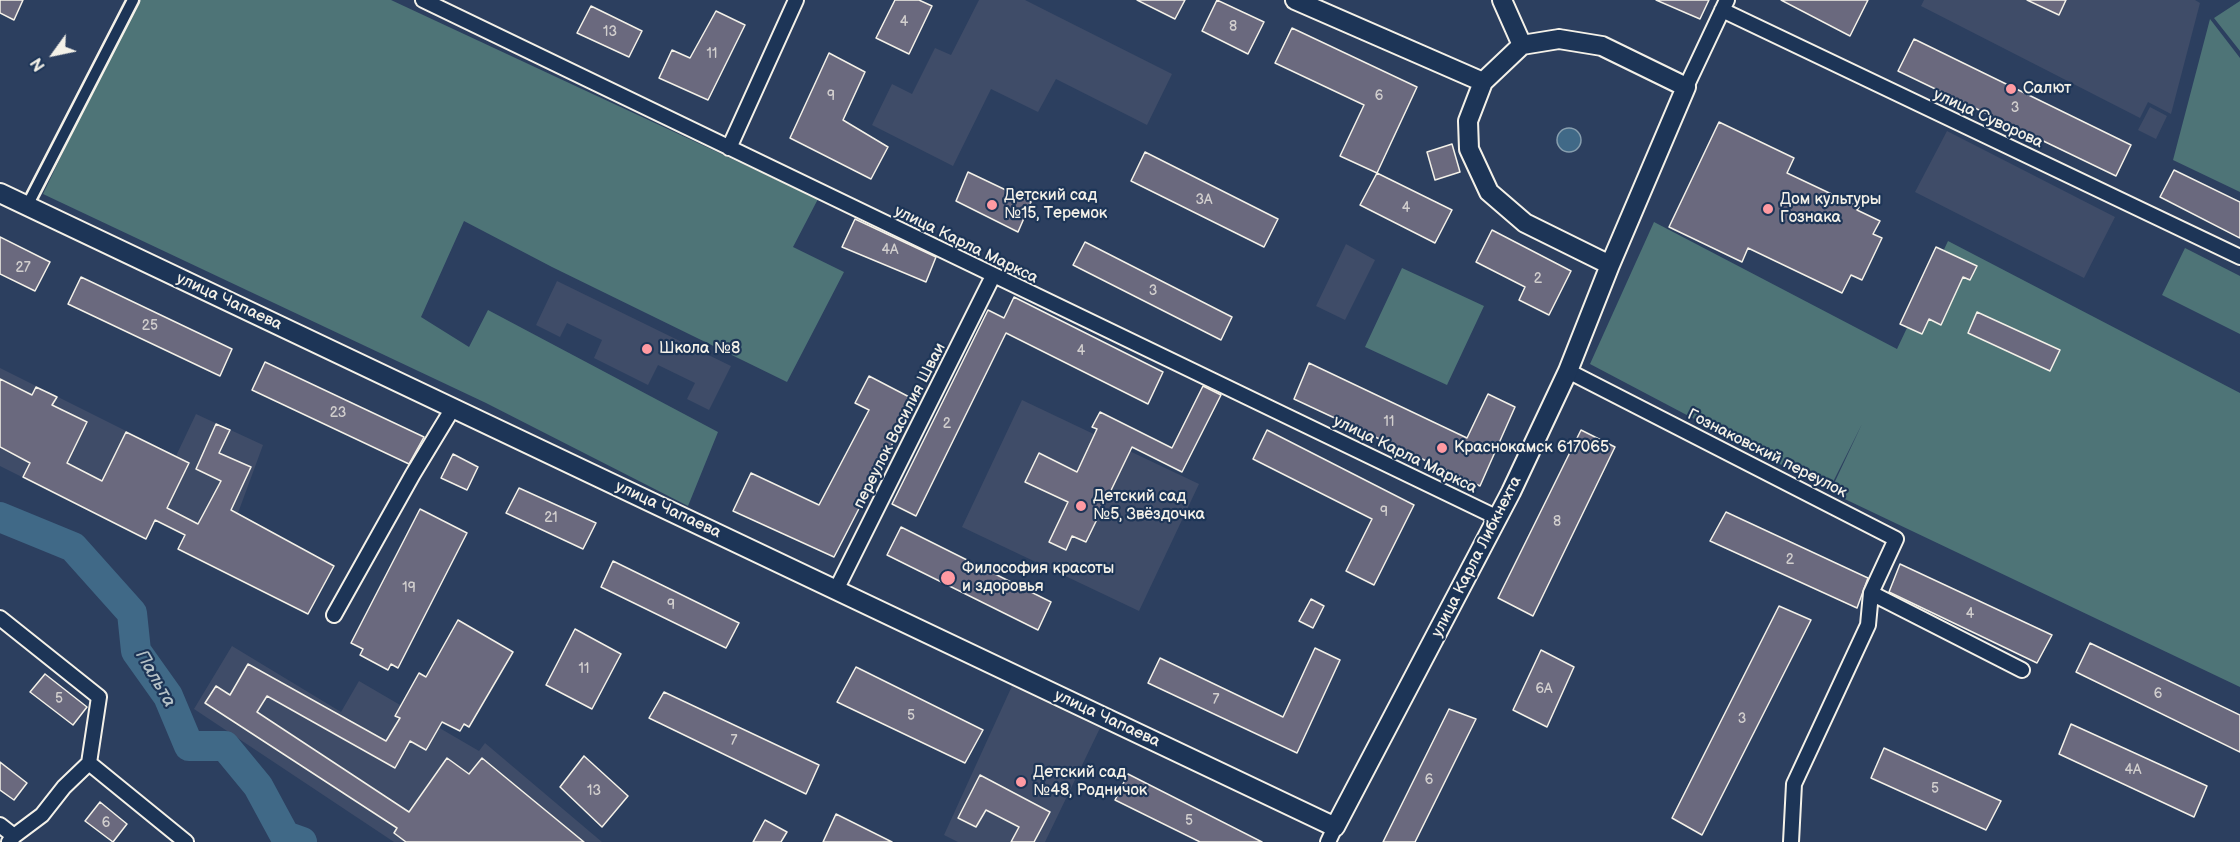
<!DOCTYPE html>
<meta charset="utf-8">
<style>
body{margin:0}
#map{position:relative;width:2240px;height:842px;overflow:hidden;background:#2c3f5f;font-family:"Balsamiq Sans",sans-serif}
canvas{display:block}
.north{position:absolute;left:24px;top:24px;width:60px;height:60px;-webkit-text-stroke:4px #1d3557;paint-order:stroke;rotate:237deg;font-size:16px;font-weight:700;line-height:24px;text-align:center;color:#f4f1e8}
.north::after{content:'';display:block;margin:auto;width:21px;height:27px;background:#f4f1e8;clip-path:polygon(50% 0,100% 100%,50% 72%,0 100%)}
</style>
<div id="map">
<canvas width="2240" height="842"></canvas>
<div class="north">N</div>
</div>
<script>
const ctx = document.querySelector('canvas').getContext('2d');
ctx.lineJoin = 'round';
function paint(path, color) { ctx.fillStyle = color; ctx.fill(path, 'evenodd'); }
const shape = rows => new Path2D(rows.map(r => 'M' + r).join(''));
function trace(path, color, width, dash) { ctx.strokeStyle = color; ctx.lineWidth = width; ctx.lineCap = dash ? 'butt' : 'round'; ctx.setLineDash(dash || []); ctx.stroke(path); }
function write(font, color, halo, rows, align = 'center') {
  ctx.font = font + ' "Balsamiq Sans",sans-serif'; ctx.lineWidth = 4.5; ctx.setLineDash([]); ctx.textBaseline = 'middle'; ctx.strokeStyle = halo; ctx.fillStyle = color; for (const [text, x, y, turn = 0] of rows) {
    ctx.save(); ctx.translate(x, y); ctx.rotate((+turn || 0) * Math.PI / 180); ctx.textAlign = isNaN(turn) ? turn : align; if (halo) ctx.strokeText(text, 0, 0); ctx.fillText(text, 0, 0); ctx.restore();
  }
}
const built = shape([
 [979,0,1025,0,1172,74,1147,125,1056,79,1038,112,991,89,953,166,872,125,892,84,912,94,935,48,951,55],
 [1924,0,2195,0,2200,3,2171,114,2148,102,2140,118,1921,6],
 [2150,107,2167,116,2156,139,2138,130],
 [1947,131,2115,217,2084,278,1915,192],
 [1346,244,1375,260,1345,320,1316,306],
 [557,281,731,366,709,410,687,399,695,383,658,365,648,385,594,358,602,340,567,323,560,337,536,325],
 [0,368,176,456,196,414,263,445,238,513,334,566,308,614,178,549,185,535,155,520,146,539,0,466],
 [1022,400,1199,484,1139,611,962,527],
 [232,646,341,712,359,681,479,751,485,743,602,842,394,842,194,709],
 [1012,686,1100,728,1045,842,958,842,944,835]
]);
const green = shape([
 [136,0,391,0,818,199,793,247,844,272,787,382,552,267,464,221,421,317,469,347,488,310,718,432,688,506,486,403,43,194],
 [2240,1,2240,51,2214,18],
 [2210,19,2240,58,2240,192,2173,160],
 [1654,222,1897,349,1948,241,2240,393,2240,687,1830,492,1862,424,1829,490,1590,364],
 [2185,248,2240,276,2240,334,2162,295],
 [1402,268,1484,306,1447,385,1365,347]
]);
const water = shape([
 '1557 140a12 12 0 1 1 24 0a12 12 0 1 1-24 0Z'
]);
const river = shape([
 [0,517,73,547,132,613,136,651,168,696,189,746,225,746,258,786,285,836,302,842]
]);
const building = shape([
 [0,0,23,0,14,20,0,13,0,0],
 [895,0,919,0,932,6,909,54,876,38,895,0],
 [1137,0,1185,0,1175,19,1137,0],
 [1217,0,1264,22,1248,54,1202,31,1217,0],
 [1656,0,1709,0,1700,19,1656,0],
 [1781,0,1868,0,1850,36,1781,0],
 [2027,0,2066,0,2059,15,2027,0],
 [591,6,642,31,629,57,577,33,591,6],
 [716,11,745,25,708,100,659,78,672,50,690,58,716,11],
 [1292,28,1417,87,1377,173,1340,156,1364,105,1275,63,1292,28],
 [1914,39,2131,145,2116,176,1898,71,1914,39],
 [829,53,865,72,843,120,888,147,871,179,790,138,829,53],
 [1719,122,1794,158,1787,173,1859,207,1857,210,1880,221,1873,234,1882,238,1862,280,1851,275,1842,293,1748,248,1742,262,1669,227,1719,122],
 [1452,144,1460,172,1435,180,1427,152,1452,144],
 [1145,152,1278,219,1264,247,1131,181,1145,152],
 [2174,170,2240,202,2240,238,2160,197,2174,170],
 [968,172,1031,202,1018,232,956,201,968,172],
 [1377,173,1452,210,1435,243,1360,205,1377,173],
 [855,219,936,257,926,282,842,247,855,219],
 [1492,230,1571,271,1549,315,1519,300,1525,287,1476,262,1492,230],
 [0,237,50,262,35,291,0,274,0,237],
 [1085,242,1232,317,1221,340,1073,265,1085,242],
 [1936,247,1977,266,1970,280,1963,277,1941,325,1929,319,1922,334,1900,324,1936,247],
 [81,277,232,349,220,376,68,304,81,277],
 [1014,297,1163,372,1148,404,1006,333,916,516,892,504,988,310,1004,318,1014,297],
 [1977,312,2060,350,2050,371,1968,333,1977,312],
 [265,362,424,437,409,464,252,390,265,362],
 [1309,363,1467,438,1488,394,1515,407,1480,486,1294,399,1309,363],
 [869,376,915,400,834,557,733,511,751,473,819,505,869,410,855,403,869,376],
 [0,379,32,395,36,387,57,397,52,405,87,422,67,463,102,481,126,432,189,463,167,508,198,524,221,481,196,469,216,424,230,430,219,453,251,467,231,510,334,566,308,614,178,549,185,535,155,520,146,539,23,477,30,463,0,447,0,379],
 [1203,386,1221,395,1182,472,1132,447,1086,542,1072,536,1066,550,1049,542,1068,502,1025,482,1039,453,1077,472,1097,429,1092,427,1100,412,1172,448,1203,386],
 [1267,430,1414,505,1374,585,1346,571,1372,519,1253,459,1267,430],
 [1581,430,1615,447,1533,616,1498,598,1581,430],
 [453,454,478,467,467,490,441,478,453,454],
 [519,488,596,523,583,549,506,513,519,488],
 [420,509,467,533,398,668,391,664,388,670,360,655,363,649,351,643,420,509],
 [1726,512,1868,578,1857,608,1710,541,1726,512],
 [901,527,1051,602,1038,630,887,555,901,527],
 [613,561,739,623,726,648,601,587,613,561],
 [1900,564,2052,635,2037,663,1889,592,1900,564],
 [1311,599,1324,606,1313,628,1299,621,1311,599],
 [1779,606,1811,620,1702,835,1672,818,1779,606],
 [458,620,513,652,469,727,464,724,460,731,442,722,426,750,410,741,395,768,267,696,257,712,409,812,447,758,469,774,482,758,584,842,406,842,394,833,397,828,205,703,216,686,230,695,248,664,386,741,400,718,395,716,419,673,426,677,458,620],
 [575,629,621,654,592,709,546,685,575,629],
 [2090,643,2240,715,2240,752,2076,672,2090,643],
 [1315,648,1340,660,1297,753,1148,683,1160,658,1283,717,1315,648],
 [1541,650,1574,667,1547,727,1513,710,1541,650],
 [856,667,983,730,965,763,837,702,856,667],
 [45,674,87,707,73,725,30,692,45,674],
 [664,692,819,765,806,794,649,718,664,692],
 [1449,709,1476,719,1415,842,1383,842,1449,709],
 [2071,724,2207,786,2194,817,2059,754,2071,724],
 [1884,748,2001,801,1986,830,1871,778,1884,748],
 [584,756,628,796,602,827,560,787,584,756],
 [0,762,27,783,14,800,0,790,0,762],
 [1128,774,1262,842,1200,842,1115,800,1128,774],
 [980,775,1050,812,1034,842,1011,842,1019,827,986,810,976,827,958,818,980,775],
 [100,802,127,824,113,842,85,821,100,802],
 [836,814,892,842,823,842,836,814],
 [765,820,787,832,781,842,753,842,765,820]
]);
const pedestrian = shape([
 [27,206,133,0]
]);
const minor = shape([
 [423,0,1496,517],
 [1722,10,2240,257],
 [1686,87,1727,0],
 [729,148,796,0],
 [1568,371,1896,539,1871,593,1868,625,1794,784,1791,842],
 [836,590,993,276],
 [1871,593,2022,670],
 [334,615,413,474,453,408],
 [0,618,99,697,89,763,186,842],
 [0,825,14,836],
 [9,842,14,836,42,815,64,787,89,763],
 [1328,842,1335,827]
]);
const tertiary = shape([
 [1295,0,1483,82],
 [1502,0,1522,45],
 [1559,39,1602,46,1686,87,1610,265,1525,223,1489,192,1469,149,1468,121,1483,82,1522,45,1559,39],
 [0,193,1335,827,1511,492,1568,371,1610,265]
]);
const markers = [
 [2011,89,6,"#ff9aa2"],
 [992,205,6,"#ff9aa2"],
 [1768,209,6,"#ff9aa2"],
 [647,349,6,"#ff9aa2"],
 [1442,448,6,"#ff9aa2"],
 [1081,506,6,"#ff9aa2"],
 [948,578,8,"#ff9aa2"],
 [1021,782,6,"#ff9aa2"]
];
const numberNames = [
 ["4",904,22],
 ["8",1233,27],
 ["13",610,32],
 ["11",712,54],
 ["9",831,96],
 ["6",1379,96],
 ["3",2015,108],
 ["3А",1204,200],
 ["4",1406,208],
 ["4А",890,250],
 ["27",23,268],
 ["2",1538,279],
 ["3",1153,291],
 ["25",150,326],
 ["4",1081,351],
 ["23",338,413],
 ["11",1389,422],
 ["2",947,424],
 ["9",1384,512],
 ["21",551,518],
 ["8",1557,522],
 ["2",1790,560],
 ["19",409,588],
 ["9",671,605],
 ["4",1970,614],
 ["11",584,669],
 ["6А",1544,689],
 ["6",2158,694],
 ["5",59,699],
 ["7",1216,700],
 ["5",911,716],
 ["3",1742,719],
 ["7",734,741],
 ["4А",2133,770],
 ["6",1429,780],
 ["5",1935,789],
 ["13",594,791],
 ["5",1189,821],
 ["6",106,823]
];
const poiNames = [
 ["Салют",2023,89],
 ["Детский сад",1004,196],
 ["№15, Теремок",1004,214],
 ["Дом культуры",1780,200],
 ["Гознака",1780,218],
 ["Школа №8",659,349],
 ["Краснокамск 617065",1454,448],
 ["Детский сад",1093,497],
 ["№5, Звёздочка",1093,515],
 ["Философия красоты",962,569],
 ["и здоровья",962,587],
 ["Детский сад",1033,773],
 ["№48, Родничок",1033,791]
];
const streetNames = [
 ["улица Суворова",1988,119,25],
 ["улица Карла Маркса",966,245,26],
 ["улица Чапаева",229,302,25],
 ["переулок Василия Шваи",900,426,-63],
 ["Гознаковский переулок",1767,454,27],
 ["улица Карла Маркса",1405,455,26],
 ["улица Чапаева",668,510,25],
 ["улица Карла Либкнехта",1477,557,-63],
 ["улица Чапаева",1107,719,25]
];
const waterNames = [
 ["Пальта",155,679,60]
];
paint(built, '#3f4c68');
paint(green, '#4e7477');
paint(water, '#406987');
trace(water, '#889fae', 1.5);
trace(river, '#406987', 30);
paint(building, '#6a697e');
trace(building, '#f4f1e8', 1.5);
trace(pedestrian, '#f4f1e8', 15);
trace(minor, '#f4f1e8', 18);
trace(tertiary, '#f4f1e8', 22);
trace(pedestrian, '#1d3557', 10);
trace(minor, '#1d3557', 14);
trace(tertiary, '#1d3557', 18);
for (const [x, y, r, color] of markers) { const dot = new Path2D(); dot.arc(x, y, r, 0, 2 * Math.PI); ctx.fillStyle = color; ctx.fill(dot); trace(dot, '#1d3557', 2); }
write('14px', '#d2cfce', null, numberNames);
write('16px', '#f4f1e8', '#1d3557', poiNames, 'left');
write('16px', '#f4f1e8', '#1d3557', streetNames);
write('italic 18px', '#b5c1c6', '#1d3557', waterNames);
</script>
